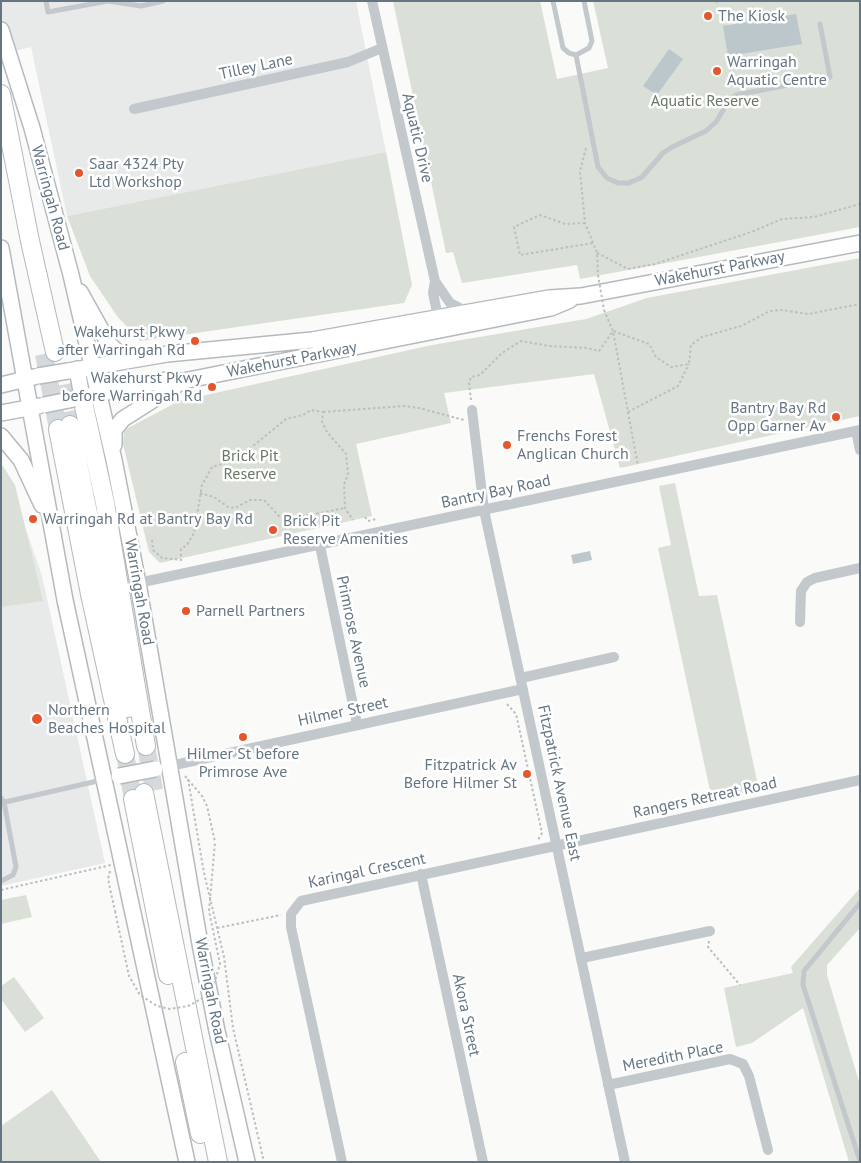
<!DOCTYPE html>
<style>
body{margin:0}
#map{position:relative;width:861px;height:1163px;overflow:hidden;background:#fafaf8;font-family:"PT Sans",sans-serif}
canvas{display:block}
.frame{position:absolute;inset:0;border:2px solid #657683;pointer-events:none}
</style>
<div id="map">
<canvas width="861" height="1163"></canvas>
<div class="frame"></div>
</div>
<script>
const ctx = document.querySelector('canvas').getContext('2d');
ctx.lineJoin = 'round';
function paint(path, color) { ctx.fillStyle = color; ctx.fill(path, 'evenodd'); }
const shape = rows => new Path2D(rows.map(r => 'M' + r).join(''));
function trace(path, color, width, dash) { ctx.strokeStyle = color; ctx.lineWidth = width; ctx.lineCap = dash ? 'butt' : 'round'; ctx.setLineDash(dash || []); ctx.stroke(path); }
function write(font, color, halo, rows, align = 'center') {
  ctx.font = font + ' "PT Sans",sans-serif'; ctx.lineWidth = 5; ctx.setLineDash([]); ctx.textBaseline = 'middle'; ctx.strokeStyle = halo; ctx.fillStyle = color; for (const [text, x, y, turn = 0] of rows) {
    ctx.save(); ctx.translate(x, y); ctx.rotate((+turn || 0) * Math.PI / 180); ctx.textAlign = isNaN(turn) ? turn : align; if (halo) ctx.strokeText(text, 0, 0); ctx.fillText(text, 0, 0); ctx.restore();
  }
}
const built = shape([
 [1,1,356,1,386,152,67,216,31,47,1,54],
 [18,506,42,576,105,863,1,886,1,509]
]);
const green = shape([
 [393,1,540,1,557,79,608,68,593,1,860,1,860,227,580,279,577,265,462,283,453,252,446,253],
 [386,152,412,285,404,303,140,341,117,316,90,276,67,216],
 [860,258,860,416,620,468,594,374,444,393,451,423,356,444,372,516,160,563,149,552,123,444,124,432,128,428,179,401,432,345,586,319,647,298],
 [1,463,15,485,43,601,1,607],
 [675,483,699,596,717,595,759,790,712,800,658,548,671,545,659,486],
 [860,888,860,928,827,965,827,975,860,1085,860,1162,849,1162,803,1008,752,1043,736,1047,724,988,793,973,791,967],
 [26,895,32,917,1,924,1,900],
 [14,977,44,1018,25,1032,1,999,1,986],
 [52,1090,101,1162,1,1162,1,1126]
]);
const water = shape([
 [796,14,802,44,728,56,723,26],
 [669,49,683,59,657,95,643,86],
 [590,551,592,560,573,564,571,555]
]);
const highwayTunnel = shape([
 [44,354,58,429],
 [62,385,70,425],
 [146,746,155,795],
 [125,754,133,799]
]);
const path = shape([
 [716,1,717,3],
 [586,148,580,171,585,223,597,253,598,275],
 [585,223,565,224,540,215,514,227,520,255,593,243],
 [597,253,628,269,655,264,754,231,782,219,814,217,860,204],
 [604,310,613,331,638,466],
 [471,400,469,383,471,377,480,375,502,353,521,341,549,346,587,348,599,351,613,331,649,344,656,357,671,367,689,364,691,345,702,337,741,326,770,311,781,310,808,314,860,304],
 [323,412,404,406,419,408,464,420],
 [628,412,678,386,689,364],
 [200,493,214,497,228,507,235,508,250,500,264,500,279,516,289,519,345,508],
 [365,517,368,521,376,519],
 [283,534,289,519],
 [152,540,153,550,162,558,181,560,181,549,187,545,194,533,202,485,212,467,236,460,286,419,303,415,311,410,323,412,322,422,327,432,346,454,348,474,344,485,345,508,353,520],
 [507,704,516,714,542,833,538,840],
 [185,776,202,796,207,806,215,842],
 [188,779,204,873,224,957,233,1028,264,1162],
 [110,871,108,879,115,911],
 [1,890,111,865],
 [217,928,281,915],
 [709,941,708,947,740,985]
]);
const lane = shape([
 [46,1,48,12,108,1,141,6,163,1],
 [553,1,563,48,569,53,576,55,589,48,592,41,584,1],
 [576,55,598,167,607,178,618,183,629,183,642,177,663,153,672,147,706,131,716,122,728,102,736,95,830,77,820,24],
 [1,798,4,802,16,867,13,875,1,881],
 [1,803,102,780],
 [860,903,804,971,803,985,860,1161]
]);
const street = shape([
 [372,1,435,281,433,293,439,322],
 [134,109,348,62,382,48],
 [435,281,450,303,467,312],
 [472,410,484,510,625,1162],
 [856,431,860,450],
 [320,546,357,724],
 [138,583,860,430],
 [800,622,801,591,807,582,815,578,860,568],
 [521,678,614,657],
 [170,766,523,689],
 [421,874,483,1162],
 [582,958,710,931],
 [608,1085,730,1059,743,1064,749,1076,768,1150],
 [342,1162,291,927,291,914,301,901,860,780]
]);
const primary = shape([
 [1,30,32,128,71,275,114,460,138,583,200,944,217,1031,247,1162],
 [1,248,65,600,187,1162],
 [80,292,109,344,126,360],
 [77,369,82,397],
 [68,371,167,354,312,340,549,298,581,296,860,243],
 [1,385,34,377],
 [88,396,166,380,183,381,551,308,570,300],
 [1,413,39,406],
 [1,436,21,460,42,505],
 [114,445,114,430,123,419,183,381]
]);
const highway = shape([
 [1,94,30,241,55,352],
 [82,397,105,503,146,746],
 [70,425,128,708],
 [58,429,90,594,125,754],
 [144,793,218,1162],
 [133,799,168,975],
 [185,1062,200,1134]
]);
const pathBridge = shape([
 [598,275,604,310],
 [115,911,129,976,140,995,157,1006,170,1009,188,1006,201,999,214,984,220,964,209,911,215,842]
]);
const primaryBridge = shape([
 [38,376,68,371],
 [44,405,74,399],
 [119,776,155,769]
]);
const markers = [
 [708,16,5,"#e4572e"],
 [717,71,5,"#e4572e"],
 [79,173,5,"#e4572e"],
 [195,341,5,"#e4572e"],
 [212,387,5,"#e4572e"],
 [836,417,5,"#e4572e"],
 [507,445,5,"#e4572e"],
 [33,519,5,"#e4572e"],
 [273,530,5,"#e4572e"],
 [186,611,5,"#e4572e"],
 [37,719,6,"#e4572e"],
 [243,737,5,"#e4572e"],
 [527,774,5,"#e4572e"]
];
const poiNames = [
 ["The Kiosk",718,16],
 ["Warringah",727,62],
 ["Aquatic Centre",727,80],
 ["Saar 4324 Pty",89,164],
 ["Ltd Workshop",89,182],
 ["Wakehurst Pkwy",185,332,"right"],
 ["after Warringah Rd",185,350,"right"],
 ["Wakehurst Pkwy",202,378,"right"],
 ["before Warringah Rd",202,396,"right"],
 ["Bantry Bay Rd",826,408,"right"],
 ["Opp Garner Av",826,426,"right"],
 ["Frenchs Forest",517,436],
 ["Anglican Church",517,454],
 ["Warringah Rd at Bantry Bay Rd",43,519],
 ["Brick Pit",283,521],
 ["Reserve Amenities",283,539],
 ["Parnell Partners",196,611],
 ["Northern",48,710],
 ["Beaches Hospital",48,728],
 ["Hilmer St before",243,754,"center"],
 ["Primrose Ave",243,772,"center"],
 ["Fitzpatrick Av",517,765,"right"],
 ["Before Hilmer St",517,783,"right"]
];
const streetNames = [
 ["Tilley Lane",256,67,-12],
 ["Aquatic Drive",417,138,77],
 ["Warringah Road",50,198,75],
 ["Wakehurst Parkway",720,269,-11],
 ["Wakehurst Parkway",292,360,-11],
 ["Bantry Bay Road",496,492,-12],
 ["Warringah Road",139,592,80],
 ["Primrose Avenue",353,632,78],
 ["Hilmer Street",343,712,-12],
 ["Fitzpatrick Avenue East",559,783,78],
 ["Rangers Retreat Road",705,798,-12],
 ["Karingal Crescent",367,871,-12],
 ["Warringah Road",210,991,79],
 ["Akora Street",466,1015,78],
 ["Meredith Place",673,1057,-11]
];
const parkNames = [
 ["Aquatic Reserve",705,101],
 ["Brick Pit",250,456],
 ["Reserve",250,474]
];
paint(built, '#e8e9e9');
paint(green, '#dadfd7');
paint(water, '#bbc7cb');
trace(highwayTunnel, '#d5d9db', 18, [18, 9]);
trace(primary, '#b5babe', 18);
trace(highway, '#b4b9bd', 20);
trace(path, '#bbbfc2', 2, [2.5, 2.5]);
trace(lane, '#c3c8cc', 5);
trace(street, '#c3c8cc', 10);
trace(primary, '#fff', 15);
trace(highway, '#fff', 18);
trace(primaryBridge, '#b5babe', 18, []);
trace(pathBridge, '#bbbfc2', 2, [2.5, 2.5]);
trace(primaryBridge, '#fff', 15);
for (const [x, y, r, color] of markers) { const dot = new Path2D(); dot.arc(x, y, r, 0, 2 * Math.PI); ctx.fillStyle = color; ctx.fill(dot); trace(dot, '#fff', 2); }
write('16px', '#657683', '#fff', poiNames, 'left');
write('16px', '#657683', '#fff', streetNames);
write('16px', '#687a64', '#fff', parkNames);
</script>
